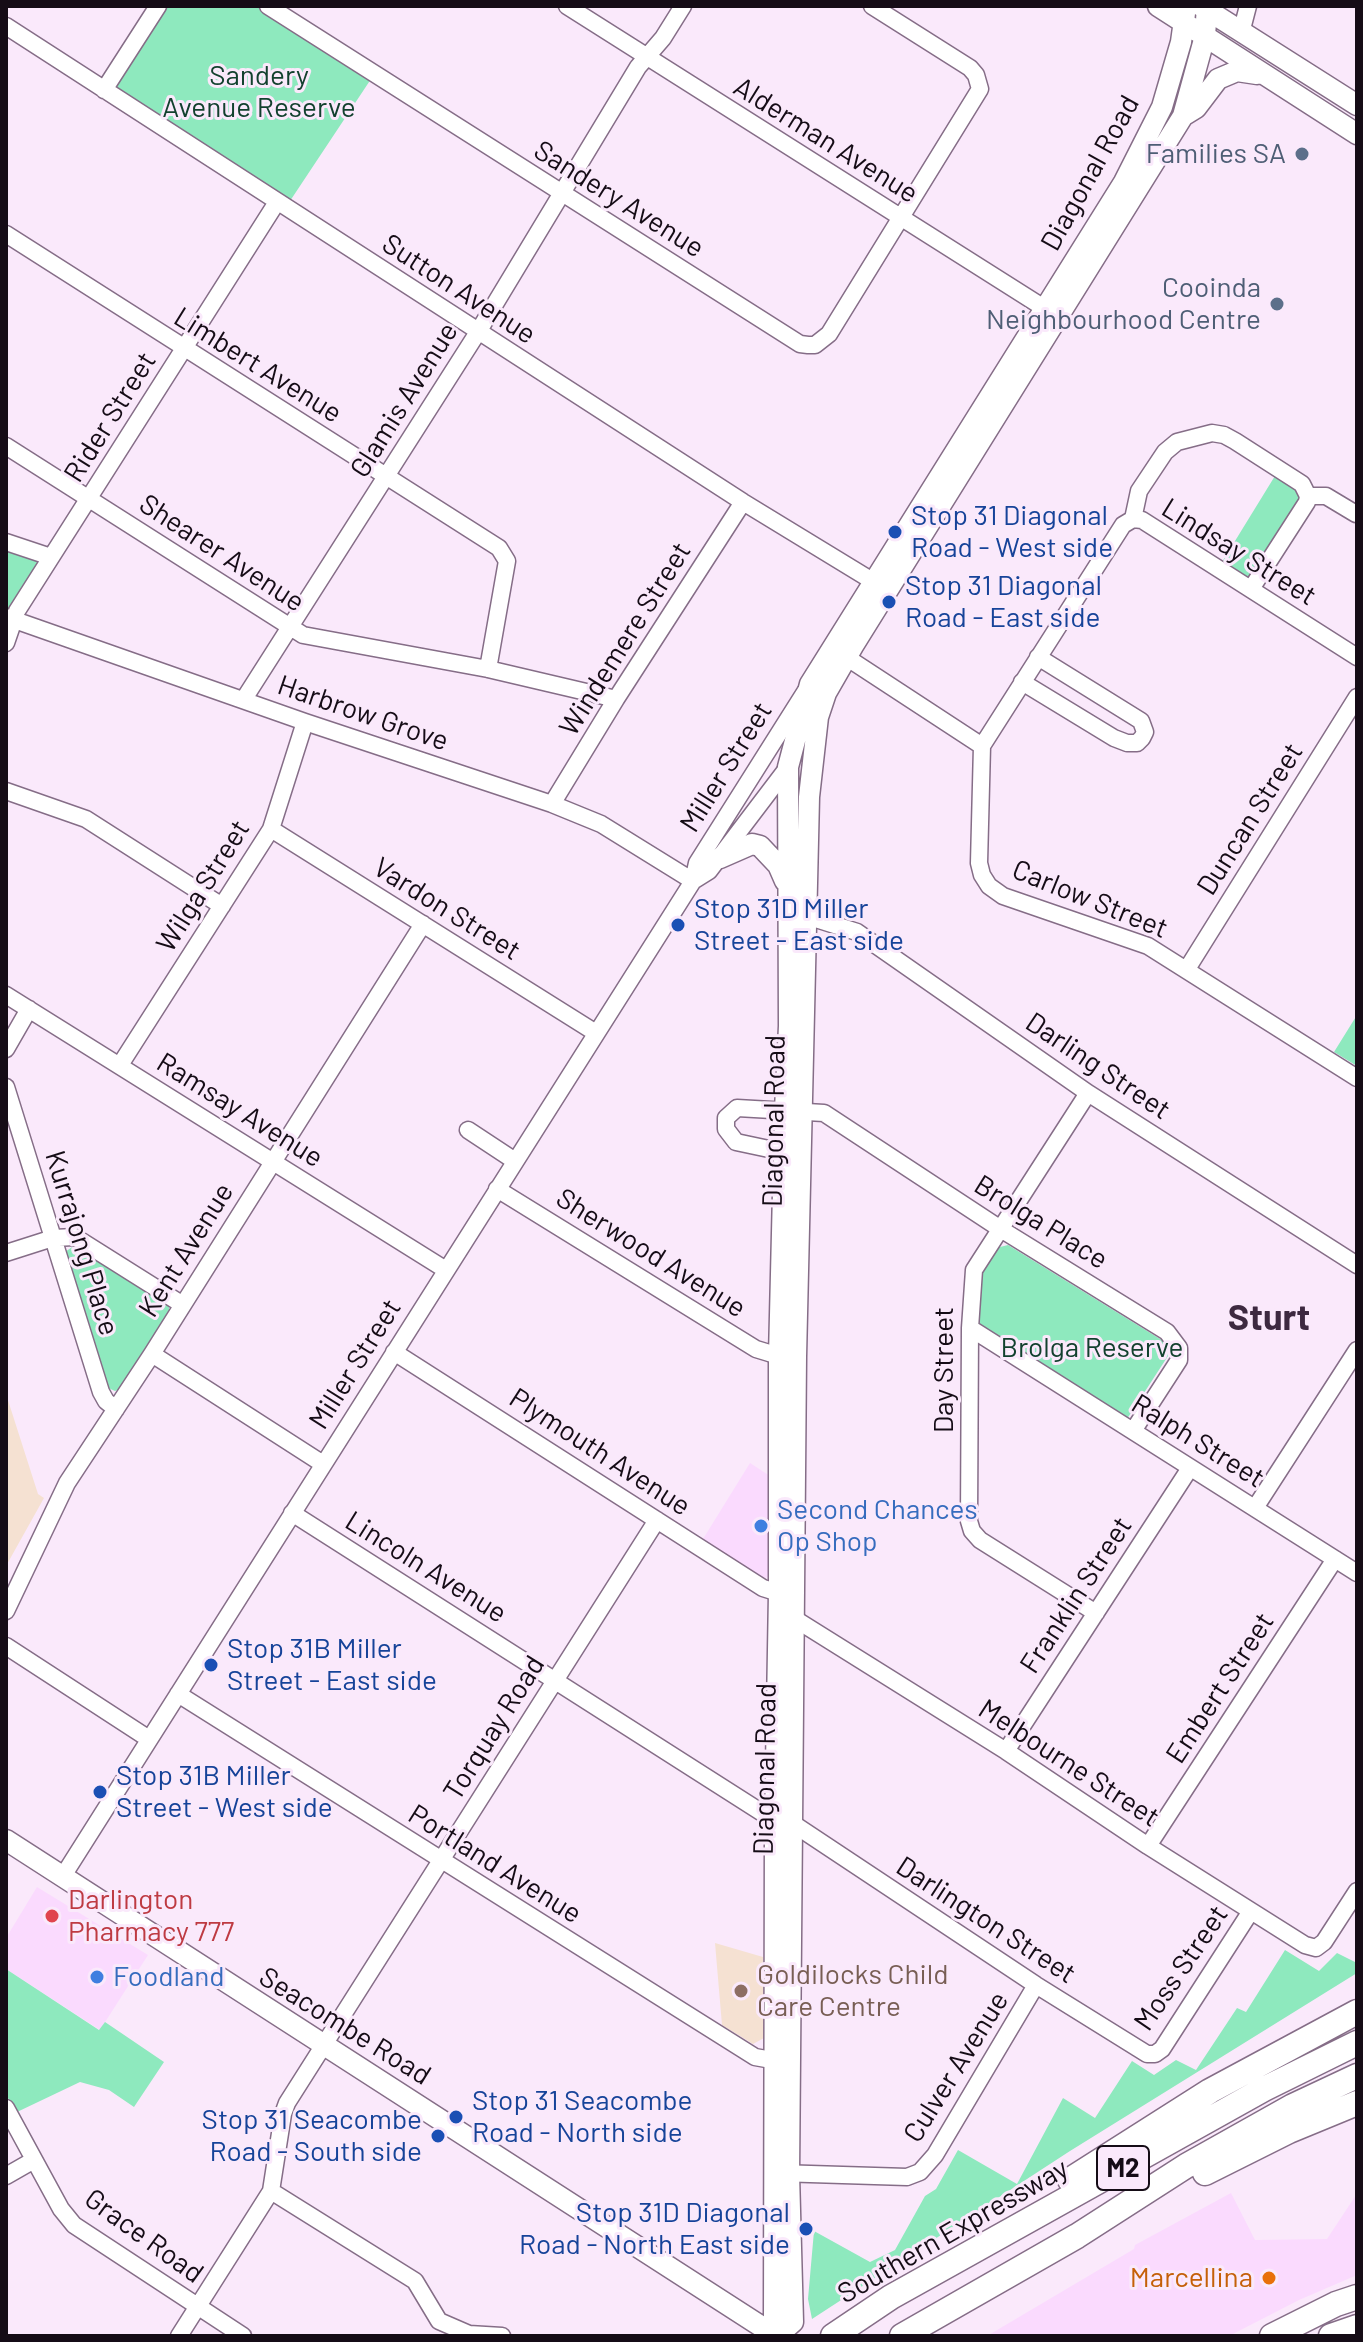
<!DOCTYPE html>
<style>
body{margin:0}
#map{position:relative;width:1363px;height:2342px;overflow:hidden;background:#fae9fb;font-family:Barlow,sans-serif}
canvas{display:block}
.frame{position:absolute;inset:0;border:8px solid #150c16;pointer-events:none}
</style>
<div id="map">
<canvas width="1363" height="2342"></canvas>
<div class="frame"></div>
</div>
<script>
const ctx = document.querySelector('canvas').getContext('2d');
ctx.lineJoin = 'round';
function paint(path, color) { ctx.fillStyle = color; ctx.fill(path, 'evenodd'); }
const shape = rows => new Path2D(rows.map(r => 'M' + r).join(''));
function trace(path, color, width, dash) { ctx.strokeStyle = color; ctx.lineWidth = width; ctx.lineCap = dash ? 'butt' : 'round'; ctx.setLineDash(dash || []); ctx.stroke(path); }
function write(font, color, halo, rows, align = 'center') {
  ctx.font = font + ' Barlow,sans-serif'; ctx.lineWidth = 6; ctx.setLineDash([]); ctx.textBaseline = 'middle'; ctx.strokeStyle = halo; ctx.fillStyle = color; for (const [text, x, y, turn = 0] of rows) {
    ctx.save(); ctx.translate(x, y); ctx.rotate((+turn || 0) * Math.PI / 180); ctx.textAlign = isNaN(turn) ? turn : align; if (halo) ctx.strokeText(text, 0, 0); ctx.fillText(text, 0, 0); ctx.restore();
  }
}
const built = shape([
 [750,1463,773,1478,773,1576,763,1578,703,1539],
 [37,1887,148,1955,100,2030,6,1969,6,1938],
 [1231,2193,1255,2240,1327,2239,1356,2195,1357,2275,1299,2300,1229,2336,987,2336,1134,2249,1135,2245]
]);
const education = shape([
 [6,1394,38,1494,44,1498,6,1566],
 [715,1943,763,1957,764,2038,753,2044,722,2025]
]);
const green = shape([
 [161,6,263,6,373,76,290,201,111,85],
 [1278,471,1305,496,1250,586,1219,567],
 [6,545,46,558,15,609,6,614],
 [1357,1015,1357,1066,1334,1052],
 [75,1245,165,1300,169,1306,169,1311,120,1389,115,1391,106,1387,65,1252],
 [1008,1245,1165,1342,1168,1356,1127,1419,980,1327,978,1321,979,1275,996,1248],
 [1285,1950,1319,1971,1337,1953,1357,1963,1357,1973,1070,2151,812,2319,808,2299,814,2231,870,2262,895,2250,925,2196,936,2189,958,2150,1017,2184,1063,2098,1095,2118,1132,2061,1154,2075,1176,2060,1196,2070,1237,2008,1246,2012],
 [6,1969,99,2030,105,2022,164,2062,134,2107,109,2090,80,2082,17,2112,6,2095]
]);
const minor = shape([
 [268,6,800,344,808,345,815,345,829,334,980,89,976,75,970,68,872,6],
 [567,6,1052,313],
 [6,26,743,502,884,588],
 [1241,33,1248,6],
 [104,90,158,6],
 [6,234,499,548,507,561,488,669],
 [6,446,303,635,488,669,616,699],
 [1308,496,1326,496,1356,514],
 [1133,519,1139,491,1165,452,1177,442,1212,433,1224,435,1235,441,1302,484,1308,496,1307,502,1251,589],
 [1133,519,1142,520,1357,657],
 [6,542,51,557],
 [6,617,305,722,552,804,601,824,693,881],
 [6,643,17,611,277,202],
 [846,657,982,746,979,863,982,875,989,886,1003,896,1148,946,1357,1078],
 [1022,682,1114,738,1127,743,1137,743,1142,738,1145,732,1141,721,1038,657],
 [244,699,478,332,638,67,663,38,683,6],
 [982,746,1123,525,1133,519],
 [6,791,86,819,222,906],
 [552,804,616,699,743,502],
 [271,829,596,1033],
 [693,881,709,871,788,767],
 [807,920,816,919,857,932,1088,1093,1357,1265],
 [1187,969,1357,697],
 [6,995,446,1270],
 [6,1049,29,1009],
 [120,1065,271,829,305,722],
 [6,1087,101,1392,106,1401,116,1409],
 [1088,1093,974,1270,970,1328,969,1521,972,1531,980,1540,1096,1613],
 [468,1130,515,1161],
 [783,1152,736,1142,726,1129,726,1118,737,1108,824,1113,999,1228,1167,1332,1179,1348,1179,1360,1133,1431],
 [497,1189,756,1349,779,1356],
 [6,1253,53,1238,75,1237,183,1305],
 [970,1328,1357,1573],
 [394,1352,763,1588,779,1593],
 [152,1354,323,1464],
 [1255,1508,1357,1350],
 [292,1513,775,1821],
 [6,1611,67,1483,152,1354,423,924],
 [795,1619,1006,1751,1148,1846,1305,1945,1316,1948,1324,1942,1357,1891],
 [6,1646,149,1739],
 [178,1694,755,2057,783,2062],
 [1006,1751,1190,1468],
 [792,1823,1036,1985,1147,2054,1155,2054,1162,2049,1251,1911],
 [1148,1846,1335,1559],
 [63,1876,693,881,697,863,805,692],
 [6,2108,61,2209,74,2225,243,2336],
 [778,2173,907,2177,920,2172,935,2155,1036,1985],
 [6,2176,34,2160],
 [271,2191,415,2281,439,2321,469,2334,502,2336],
 [179,2336,271,2191,283,2114,287,2103,657,1520]
]);
const major = shape([
 [1158,6,1357,134],
 [1201,6,1357,105],
 [1183,116,1196,108,1218,79,1237,71,1257,74],
 [720,858,752,844,760,846,778,865,785,881],
 [6,1840,776,2336],
 [776,2336,774,2315,775,1821,779,1593,779,1356,785,1110,789,1026,788,767,810,684,1124,182,1162,107,1181,42,1186,6],
 [777,2336,793,2322,789,2174,796,1357,809,797,818,717,826,693,853,646,1183,116,1205,36,1207,6]
]);
const highway = shape([
 [1205,2173,1289,2131,1357,2103],
 [1070,2180,1210,2091,1357,2012],
 [833,2336,891,2297,1264,2089,1357,2043],
 [902,2336,1077,2236,1186,2166,1293,2106,1357,2076],
 [1272,2336,1336,2304,1357,2297],
 [1331,2336,1357,2327]
]);
const markers = [
 [1302,154,8,"#5c6f8a"],
 [1277,304,8,"#5c6f8a"],
 [895,532,8,"#1a4fb4"],
 [889,602,8,"#1a4fb4"],
 [678,925,8,"#1a4fb4"],
 [761,1526,8,"#3f7fe0"],
 [211,1665,8,"#1a4fb4"],
 [100,1792,8,"#1a4fb4"],
 [52,1916,8,"#e0444e"],
 [97,1977,8,"#3f7fe0"],
 [741,1991,8,"#8d6e63"],
 [456,2117,8,"#1a4fb4"],
 [438,2136,8,"#1a4fb4"],
 [806,2229,8,"#1a4fb4"],
 [1269,2278,8,"#e8710a"]
];
const shields = [
 [1123,2168,52]
];
const shieldNames = [
 ["M2",1123,2168]
];
const parkNames = [
 ["Sandery",259,76],
 ["Avenue Reserve",259,108],
 ["Brolga Reserve",1092,1348]
];
const streetNames = [
 ["Alderman Avenue",826,140,32],
 ["Diagonal Road",1090,173,-61],
 ["Sandery Avenue",619,199,32],
 ["Sutton Avenue",459,289,33],
 ["Limbert Avenue",258,365,32],
 ["Glamis Avenue",404,400,-58],
 ["Rider Street",110,417,-58],
 ["Lindsay Street",1239,552,32],
 ["Shearer Avenue",222,553,33],
 ["Windemere Street",625,639,-58],
 ["Harbrow Grove",363,713,19],
 ["Miller Street",726,767,-58],
 ["Duncan Street",1250,819,-58],
 ["Wilga Street",203,886,-58],
 ["Carlow Street",1090,899,22],
 ["Vardon Street",447,909,32],
 ["Darling Street",1098,1066,34],
 ["Ramsay Avenue",240,1110,32],
 ["Diagonal Road",774,1121,-89],
 ["Brolga Place",1041,1222,32],
 ["Kurrajong Place",82,1243,73],
 ["Kent Avenue",186,1250,-58],
 ["Sherwood Avenue",651,1253,32],
 ["Miller Street",355,1364,-58],
 ["Day Street",944,1370,-90],
 ["Ralph Street",1198,1441,32],
 ["Plymouth Avenue",600,1452,33],
 ["Lincoln Avenue",426,1567,32],
 ["Franklin Street",1076,1595,-57],
 ["Embert Street",1220,1688,-57],
 ["Torquay Road",494,1728,-58],
 ["Melbourne Street",1069,1763,33],
 ["Diagonal Road",765,1769,-89],
 ["Portland Avenue",495,1864,32],
 ["Darlington Street",986,1920,33],
 ["Moss Street",1181,1968,-56],
 ["Seacombe Road",345,2026,32],
 ["Culver Avenue",956,2067,-58],
 ["Southern Expressway",953,2231,-30],
 ["Grace Road",144,2236,36]
];
const serviceNames = [
 ["Families SA",1286,154],
 ["Cooinda",1261,288],
 ["Neighbourhood Centre",1261,320]
];
const transitNames = [
 ["Stop 31 Diagonal",911,516],
 ["Road - West side",911,548],
 ["Stop 31 Diagonal",905,586],
 ["Road - East side",905,618],
 ["Stop 31D Miller",694,909],
 ["Street - East side",694,941],
 ["Stop 31B Miller",227,1649],
 ["Street - East side",227,1681],
 ["Stop 31B Miller",116,1776],
 ["Street - West side",116,1808],
 ["Stop 31 Seacombe",472,2101],
 ["Road - North side",472,2133],
 ["Stop 31 Seacombe",422,2120,"right"],
 ["Road - South side",422,2152,"right"],
 ["Stop 31D Diagonal",790,2213,"right"],
 ["Road - North East side",790,2245,"right"]
];
const shopNames = [
 ["Second Chances",777,1510],
 ["Op Shop",777,1542],
 ["Foodland",113,1977]
];
const healthNames = [
 ["Darlington",68,1900],
 ["Pharmacy 777",68,1932]
];
const educationNames = [
 ["Goldilocks Child",757,1975],
 ["Care Centre",757,2007]
];
const foodNames = [
 ["Marcellina",1253,2278]
];
const districtNames = [
 ["Sturt",1269,1318]
];
paint(built, '#fadafe');
paint(education, '#f5e1d2');
paint(green, '#8ee9be');
trace(minor, '#856d87', 19);
trace(major, '#856d87', 23);
trace(highway, '#856d87', 27);
trace(minor, '#fff', 16);
trace(major, '#fff', 20);
trace(highway, '#fff', 24);
for (const [x, y, r, color] of markers) { const dot = new Path2D(); dot.arc(x, y, r, 0, 2 * Math.PI); ctx.fillStyle = color; ctx.fill(dot); trace(dot, '#fae9fb', 3); }
for (const [x, y, w] of shields) { const box = new Path2D(); box.roundRect(x - w / 2, y - 22, w, 44, 6); ctx.fillStyle = '#fae9fb'; ctx.fill(box); trace(box, '#150c16', 2); }
write('bold 26px', '#150c16', null, shieldNames);
write('28px', '#12412e', '#fae9fb', parkNames);
write('28px', '#150c16', '#fae9fb', streetNames);
write('28px', '#4e5e75', '#fae9fb', serviceNames, 'right');
write('28px', '#164399', '#fae9fb', transitNames, 'left');
write('28px', '#366cbe', '#fae9fb', shopNames, 'left');
write('28px', '#be3a42', '#fae9fb', healthNames, 'left');
write('28px', '#785e54', '#fae9fb', educationNames, 'left');
write('28px', '#c56008', '#fae9fb', foodNames, 'right');
write('bold 36px', '#3d2940', '#fae9fb', districtNames);
</script>
